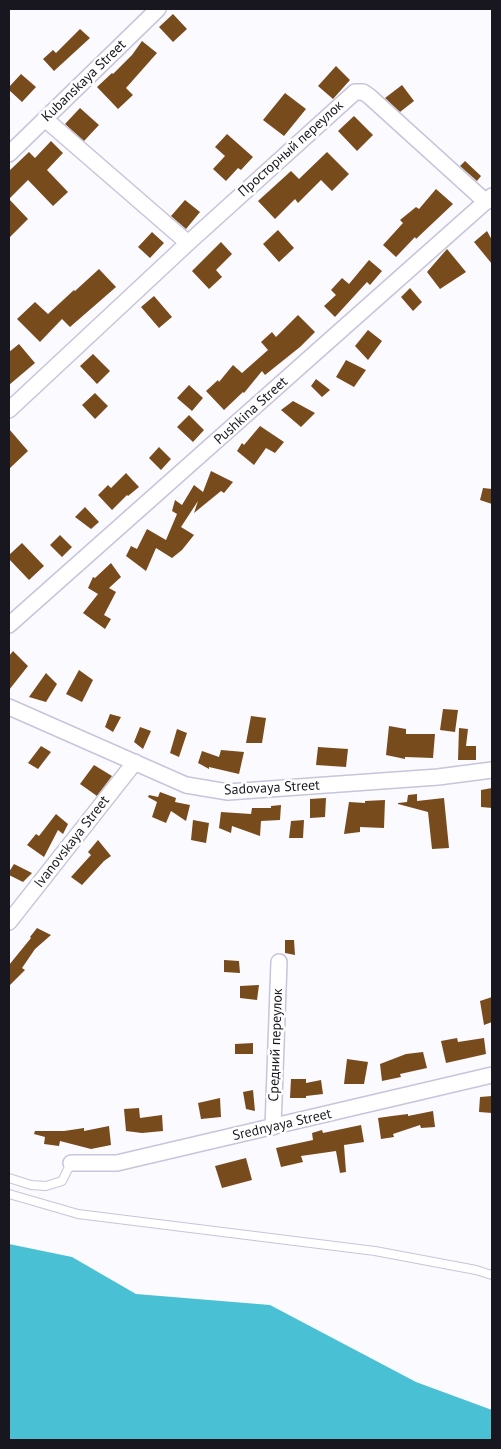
<!DOCTYPE html>
<meta charset="utf-8">
<style>
body{margin:0}
#map{position:relative;width:501px;height:1449px;overflow:hidden;background:#fbfaff;font-family:"PT Sans",sans-serif}
canvas{display:block}
.frame{position:absolute;inset:0;border:10px solid #18171f;pointer-events:none}
</style>
<div id="map">
<canvas width="501" height="1449"></canvas>
<div class="frame"></div>
</div>
<script>
const ctx = document.querySelector('canvas').getContext('2d');
ctx.lineJoin = 'round';
function paint(path, color) { ctx.fillStyle = color; ctx.fill(path, 'evenodd'); }
const shape = rows => new Path2D(rows.map(r => 'M' + r).join(''));
function trace(path, color, width, dash) { ctx.strokeStyle = color; ctx.lineWidth = width; ctx.lineCap = dash ? 'butt' : 'round'; ctx.setLineDash(dash || []); ctx.stroke(path); }
function write(font, color, halo, rows, align = 'center') {
  ctx.font = font + ' "PT Sans",sans-serif'; ctx.lineWidth = 5; ctx.setLineDash([]); ctx.textBaseline = 'middle'; ctx.strokeStyle = halo; ctx.fillStyle = color; for (const [text, x, y, turn = 0] of rows) {
    ctx.save(); ctx.translate(x, y); ctx.rotate((+turn || 0) * Math.PI / 180); ctx.textAlign = isNaN(turn) ? turn : align; if (halo) ctx.strokeText(text, 0, 0); ctx.fillText(text, 0, 0); ctx.restore();
  }
}
const water = shape([
 [9,1244,72,1257,136,1294,270,1305,416,1382,492,1410,492,1440,9,1440]
]);
const building = shape([
 [173,14,187,29,173,42,159,27],
 [80,29,90,38,54,71,43,59,53,50,56,53],
 [142,41,157,53,126,88,133,95,118,109,97,87,112,73,113,74,132,55],
 [336,66,350,80,333,99,318,86],
 [21,74,36,87,22,102,9,90,9,87],
 [402,85,414,101,400,112,385,98],
 [285,93,306,109,284,136,263,120],
 [80,108,99,125,84,141,65,124],
 [354,116,373,135,357,151,338,131],
 [227,134,253,157,241,170,238,168,226,181,213,169,225,156,215,147],
 [51,141,63,153,47,170,68,192,53,206,28,180,9,199,28,219,9,238,9,171,29,152,35,158],
 [327,152,349,174,332,191,321,180,298,203,295,199,275,219,258,201,291,171,299,179],
 [465,161,481,176,477,181,460,166],
 [436,189,453,204,416,239,415,237,396,257,383,245,403,223,400,220,416,207,419,209],
 [185,200,200,212,186,229,171,216],
 [278,230,294,248,279,262,263,244],
 [487,231,492,240,492,264,474,242],
 [152,232,164,243,150,258,138,247],
 [221,242,232,254,216,270,222,277,209,289,192,271],
 [447,249,466,272,440,289,427,272],
 [369,260,382,271,370,285,367,282,335,317,324,306,336,295,331,290,342,278,349,284],
 [99,269,116,287,70,327,62,319,40,342,17,319,35,302,48,314,74,290,75,291],
 [410,288,422,302,413,311,401,297],
 [154,296,172,317,159,328,141,307],
 [298,315,315,332,300,347,265,375,262,371,244,393,243,392,224,410,206,391,218,380,219,382,233,365,242,373,268,350,261,342,272,332,276,337],
 [368,330,382,341,368,360,355,346],
 [19,344,35,363,9,385,9,352],
 [93,354,110,371,97,384,80,366],
 [346,360,366,370,354,387,336,377],
 [316,379,330,390,322,397,311,386],
 [189,385,203,398,192,411,177,398],
 [95,393,108,406,95,419,82,405],
 [293,401,315,413,301,427,281,410],
 [189,415,204,430,193,442,177,427],
 [260,426,284,442,275,453,266,448,254,465,237,451,242,443,244,445],
 [9,429,28,451,9,469],
 [159,447,171,459,161,470,149,458],
 [211,471,233,482,224,493,221,491,194,513,198,501,181,527,194,535,182,550,172,558,156,548,146,571,126,556,131,546,137,549,147,529,166,540,177,514,172,511,175,500,182,505,194,485,203,492],
 [126,473,139,487,128,496,127,495,112,510,98,495,108,485,111,488],
 [483,488,492,489,492,504,480,500],
 [85,507,99,522,91,529,75,517],
 [60,535,72,547,62,557,50,545],
 [22,543,44,566,29,580,9,559,9,555],
 [111,563,121,577,109,588,116,592,104,615,111,619,105,629,83,613,98,594,88,588,93,577,95,578],
 [13,651,28,666,9,690,9,656],
 [79,670,93,680,82,702,66,694],
 [46,673,57,684,46,702,29,697],
 [443,709,458,710,455,732,440,730],
 [110,714,121,717,113,732,105,727],
 [251,716,266,718,262,743,246,743],
 [389,726,406,729,406,734,435,734,433,758,405,757,405,759,386,755],
 [140,727,151,731,143,749,134,742],
 [459,728,468,729,466,746,476,746,476,760,458,760],
 [177,729,187,733,179,757,170,753],
 [41,746,51,752,38,769,28,763],
 [318,747,348,749,346,767,316,765],
 [221,750,244,752,239,774,209,767,209,769,198,763,202,751,219,757],
 [94,765,112,776,97,796,80,784],
 [492,788,492,808,481,807,481,790],
 [160,792,176,798,175,802,190,805,186,821,171,811,166,823,152,817,157,802,148,797,149,795,158,797],
 [417,794,417,801,444,798,449,848,432,849,428,812,398,804,398,803,407,802,408,795],
 [326,798,325,817,310,818,310,799],
 [385,800,384,828,360,827,360,832,344,834,349,802,365,803,365,801],
 [281,805,280,820,261,821,260,836,232,826,231,833,219,828,221,812,251,814,252,808,271,808,271,806],
 [56,814,68,824,63,834,58,830,44,857,27,845,36,834,39,836],
 [193,820,209,823,206,843,191,840],
 [304,820,303,838,289,838,291,821],
 [98,840,111,856,104,861,82,885,71,877,91,855,88,852],
 [14,864,32,873,23,882,9,875,9,872],
 [37,928,51,935,35,949,22,968,25,970,9,986,9,965,31,938,30,937],
 [285,940,294,940,295,955,285,953],
 [224,960,239,961,240,973,224,972],
 [259,985,257,1000,240,998,240,986],
 [492,997,492,1022,484,1025,480,1001],
 [457,1038,458,1042,484,1038,486,1054,446,1063,441,1041],
 [253,1043,253,1054,235,1054,235,1044],
 [423,1052,427,1068,400,1074,401,1077,382,1081,380,1064,406,1054],
 [347,1059,368,1062,364,1084,344,1084],
 [291,1079,306,1079,306,1083,321,1080,323,1094,306,1096,306,1098,290,1098],
 [253,1090,255,1111,246,1109,243,1092],
 [492,1096,492,1113,479,1112,480,1097],
 [220,1098,221,1117,201,1119,198,1103],
 [139,1108,140,1118,162,1115,163,1131,142,1133,126,1131,124,1109],
 [433,1111,435,1127,421,1128,420,1125,393,1134,394,1137,381,1139,378,1118,392,1116,408,1114,408,1116],
 [361,1125,364,1142,344,1145,346,1172,340,1173,336,1151,301,1156,303,1162,281,1167,276,1148,313,1140,312,1133,322,1130,323,1133],
 [109,1126,111,1145,91,1149,60,1141,59,1146,44,1144,45,1137,34,1134,35,1131,64,1131,84,1128,84,1131],
 [246,1158,252,1180,222,1188,215,1166]
]);
const lane = shape([
 [9,1178,31,1185,46,1186,62,1181,71,1163],
 [9,1194,78,1214,375,1251,476,1270,492,1275]
]);
const street = shape([
 [45,119,188,243],
 [9,154,158,9],
 [9,410,188,243,355,92,363,92,369,96,486,202],
 [9,625,492,196],
 [9,707,186,785,228,792,438,777,492,770],
 [9,922,135,762],
 [273,1127,279,962],
 [71,1163,117,1163,492,1075]
]);
const streetNames = [
 ["Kubanskaya Street",84,81,-44],
 ["Просторный переулок",291,149,-42],
 ["Pushkina Street",251,411,-42],
 ["Sadovaya Street",272,788,-3],
 ["Ivanovskaya Street",72,842,-52],
 ["Средний переулок",276,1045,-88],
 ["Srednyaya Street",282,1125,-13]
];
paint(water, '#4ac0d5');
paint(building, '#784b1c');
trace(lane, '#c8c4dc', 10);
trace(street, '#c8c4dc', 18);
trace(lane, '#fff', 8);
trace(street, '#fff', 15);
write('14px', '#18171f', '#fff', streetNames);
</script>
